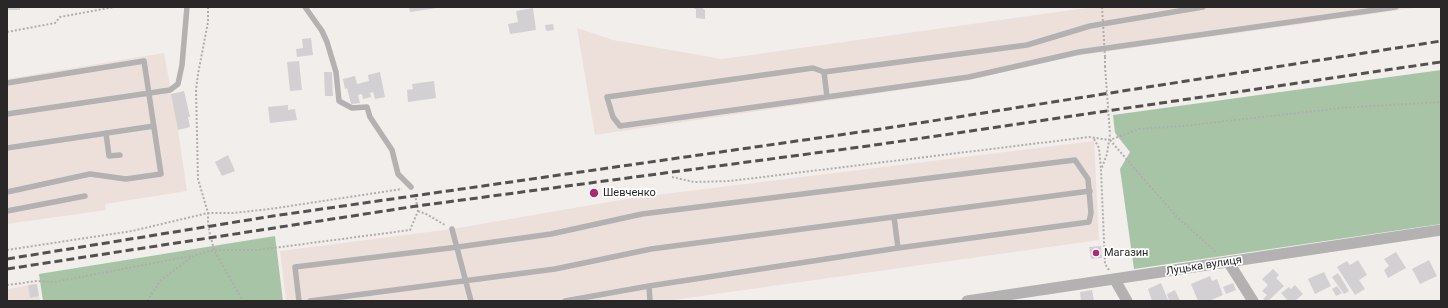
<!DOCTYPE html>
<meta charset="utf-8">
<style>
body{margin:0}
#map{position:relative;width:1448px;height:308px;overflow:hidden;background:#f2eeec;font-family:Roboto,sans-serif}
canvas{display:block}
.frame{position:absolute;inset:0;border:8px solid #292727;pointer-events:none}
</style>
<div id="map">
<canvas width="1448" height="308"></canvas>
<div class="frame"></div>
</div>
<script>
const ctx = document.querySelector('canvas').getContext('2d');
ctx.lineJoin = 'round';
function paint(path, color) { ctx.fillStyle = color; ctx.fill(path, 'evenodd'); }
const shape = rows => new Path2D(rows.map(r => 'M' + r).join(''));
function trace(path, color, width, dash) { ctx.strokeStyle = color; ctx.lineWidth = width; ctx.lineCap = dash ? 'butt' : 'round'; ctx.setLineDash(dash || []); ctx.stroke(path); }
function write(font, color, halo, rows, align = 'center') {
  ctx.font = font + ' Roboto,sans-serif'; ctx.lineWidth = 3.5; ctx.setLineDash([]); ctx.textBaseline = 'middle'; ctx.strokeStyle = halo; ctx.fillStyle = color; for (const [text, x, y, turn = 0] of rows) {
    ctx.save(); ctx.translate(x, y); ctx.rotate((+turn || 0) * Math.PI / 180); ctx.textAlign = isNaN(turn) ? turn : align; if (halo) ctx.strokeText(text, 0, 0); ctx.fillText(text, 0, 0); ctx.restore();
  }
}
const built = shape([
 [1093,7,1421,7,1075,56,969,80,595,135,577,28,613,40,722,59],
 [164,53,178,130,187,191,105,204,106,210,7,224,7,79],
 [1094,141,1099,240,666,301,286,301,280,251,452,229,632,198],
 [37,284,40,301,7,301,7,289]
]);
const green = shape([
 [1441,70,1441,224,1134,269,1120,169,1130,152,1115,133,1113,115],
 [275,236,283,301,43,301,39,274]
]);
const building = shape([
 [7,7,20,7,20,10,7,10],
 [409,7,437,7,437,8,410,12],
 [694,7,703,7,703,9,705,10,705,19,696,18,696,9,694,9],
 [533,8,536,30,510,34,508,24,518,22,516,11],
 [553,24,554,30,546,31,545,25],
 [311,38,313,55,297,57,296,49,303,48,302,39],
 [299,61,302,90,290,91,287,62],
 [324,72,332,72,333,96,325,96],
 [380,72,385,97,375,99,373,92,370,93,371,97,363,99,362,94,358,95,360,103,351,104,347,88,345,89,343,79,355,76,357,84,369,81,368,75],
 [434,81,436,98,408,102,407,90,413,89,412,84],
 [184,91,190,117,188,117,190,127,178,130,171,94],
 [288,105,288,110,295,109,297,120,270,123,268,107],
 [228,155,235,171,222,176,215,162],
 [1101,246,1102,258,1091,259,1089,247],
 [1396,252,1406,268,1388,278,1384,270,1389,266,1384,259],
 [1358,260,1367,275,1359,280,1365,289,1355,295,1337,267,1347,261,1350,265],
 [1429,260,1437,276,1420,284,1412,269],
 [1273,269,1279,275,1276,278,1284,286,1268,301,1266,301,1263,299,1267,295,1262,291,1268,285,1262,279],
 [1324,272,1331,286,1315,294,1308,279],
 [1338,273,1349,291,1344,294,1332,277],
 [1210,276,1212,281,1217,279,1223,295,1209,301,1198,301,1191,284],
 [1161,283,1168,300,1152,301,1148,289],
 [1233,283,1236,290,1226,294,1223,287],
 [37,284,39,296,30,298,28,285],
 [1295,285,1303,294,1295,301,1288,301,1281,293,1289,287,1291,289],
 [1337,286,1342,293,1336,296,1332,289],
 [1092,290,1094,301,1081,301,1080,292],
 [1175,290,1180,301,1169,301,1167,294]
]);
const path = shape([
 [208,7,208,22,198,74,196,90,198,179,208,213,208,226,214,250,243,301],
 [7,32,55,23,60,17,114,7],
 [1105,57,1105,66],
 [1094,139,1099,148,1101,169],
 [1110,140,1176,216,1217,253],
 [672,177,694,182,730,181,1089,137,1110,140,1139,129,1183,126,1341,108,1441,102],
 [418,211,426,214,445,225],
 [7,250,132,231,208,213,233,213,270,209,402,189],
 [1109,270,1105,264,1101,170,1107,154,1110,134],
 [7,285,37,281,54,282,191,256],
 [147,301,161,280,193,256,214,250,258,250,410,230,418,211,415,194]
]);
const service = shape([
 [305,7,322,31,327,42,336,72,339,101,352,108,367,107,370,117,392,150,398,174,411,187],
 [1203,7,1090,26,1027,45,824,72,813,68,607,97,613,117,620,126,969,77,1079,52,1396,7],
 [824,72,827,97],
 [7,83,144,61,161,174,126,179,90,174,7,192],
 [7,114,170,90,178,84,182,65,187,7],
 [106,133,109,156,120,155],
 [7,148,154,126],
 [7,211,85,196],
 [894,217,898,248],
 [452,229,471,301],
 [649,286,650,301],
 [299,301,295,267,458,247,551,234,642,214,1075,160,1088,179,1091,213,1089,222,898,248,649,286,565,301],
 [310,301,555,269,651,249,1090,191]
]);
const minor = shape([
 [1229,263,1253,301],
 [1115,280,1127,301],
 [967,301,1441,230]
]);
const rail = shape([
 [7,259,273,216,881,129,1441,41],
 [7,269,417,206,868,146,1441,62]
]);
const pathBridge = shape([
 [1102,7,1105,57],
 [1105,66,1110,134]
]);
const markers = [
 [594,193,5,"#ab2a76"],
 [1096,253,4,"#ab2a76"]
];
const poiNames = [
 ["Шевченко",603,193],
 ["Магазин",1104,253]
];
const streetNames = [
 ["Луцька вулиця",1204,266,-9]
];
paint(built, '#ede0db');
paint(green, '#a8c4a7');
paint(building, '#d3d0d3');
trace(path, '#b0adac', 2, [2, 2]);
trace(service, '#b3b1b1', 5.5);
trace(minor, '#b3b1b1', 11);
trace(rail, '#535150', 3, [8, 4]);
trace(pathBridge, '#b0adac', 2, [2, 2]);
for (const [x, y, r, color] of markers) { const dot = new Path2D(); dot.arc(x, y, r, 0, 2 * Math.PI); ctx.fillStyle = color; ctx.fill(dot); trace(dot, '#fff', 1.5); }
write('11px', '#292727', '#fff', poiNames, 'left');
write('11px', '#292727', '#fff', streetNames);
</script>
